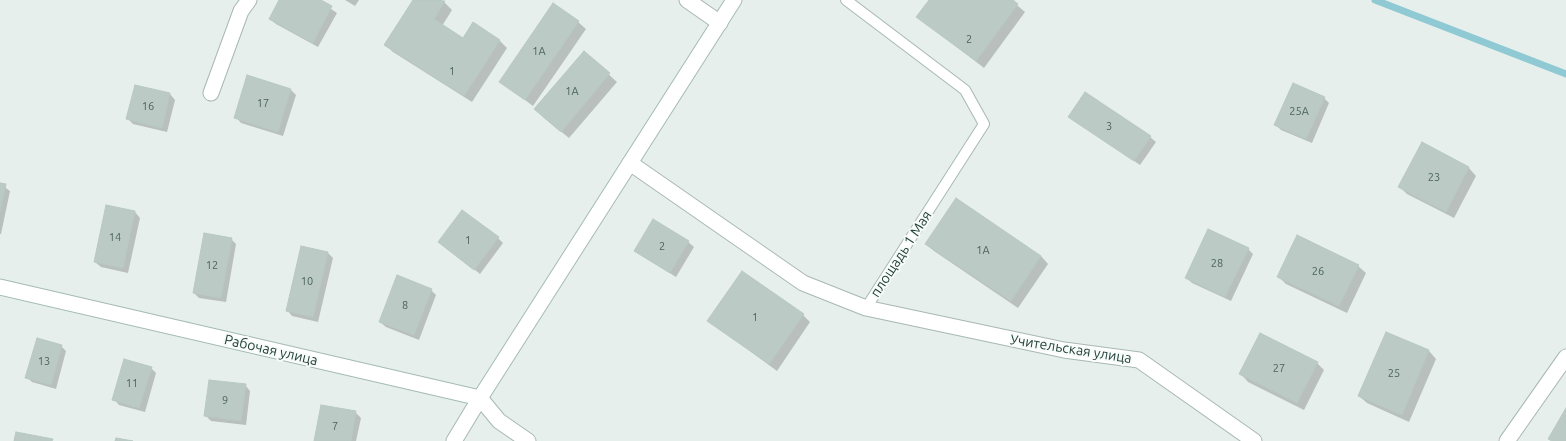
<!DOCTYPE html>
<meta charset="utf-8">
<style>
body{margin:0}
canvas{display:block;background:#e6efeb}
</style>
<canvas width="1566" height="441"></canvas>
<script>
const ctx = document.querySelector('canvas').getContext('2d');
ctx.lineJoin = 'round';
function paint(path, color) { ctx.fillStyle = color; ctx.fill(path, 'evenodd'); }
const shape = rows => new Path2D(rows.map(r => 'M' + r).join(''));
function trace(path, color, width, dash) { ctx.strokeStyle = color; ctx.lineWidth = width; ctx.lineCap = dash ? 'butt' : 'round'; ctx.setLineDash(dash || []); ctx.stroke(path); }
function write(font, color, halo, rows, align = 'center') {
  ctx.font = font + ' Ubuntu,sans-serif'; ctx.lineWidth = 4; ctx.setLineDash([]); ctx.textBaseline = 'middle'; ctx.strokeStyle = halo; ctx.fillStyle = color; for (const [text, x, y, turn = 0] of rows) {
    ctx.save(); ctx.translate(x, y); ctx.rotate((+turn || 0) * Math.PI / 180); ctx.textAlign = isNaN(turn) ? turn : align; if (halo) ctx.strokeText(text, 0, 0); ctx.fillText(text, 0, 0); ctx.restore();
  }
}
const shadow = shape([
 [281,0,318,0,337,13,318,47,276,24,270,19],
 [345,0,359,0,355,6],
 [414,0,441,0,444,2,452,10,442,26,464,40,499,40,507,48,472,102,393,52,386,45],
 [931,0,1011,0,1025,12,984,68,918,17],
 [578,22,586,29,533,106,501,82],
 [584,52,617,82,569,138,543,117],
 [135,86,170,94,175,100,167,132,133,124,127,118],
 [291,90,296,95,283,136,241,123,236,117],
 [1324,98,1329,103,1312,143,1281,130,1276,125],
 [1069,116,1150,137,1156,142,1140,165],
 [1422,144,1469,168,1476,176,1454,218,1407,194,1400,187],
 [0,184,10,191,1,234,0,234],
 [135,212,140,218,128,273,101,267,95,262],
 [498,238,503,243,480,274,440,242],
 [231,239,236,244,226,302,199,298,194,293],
 [688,242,694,247,676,277,635,251],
 [926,244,1041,256,1048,264,1018,308,934,251],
 [302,247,328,253,333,258,318,322,292,316,287,310],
 [1248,249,1253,254,1231,301,1192,283,1186,277],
 [1358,266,1366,273,1347,313,1286,284,1279,277],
 [431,290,436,295,419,340,386,327,380,322],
 [803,315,810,322,777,371,709,321],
 [1386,333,1429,351,1436,359,1409,422,1367,403,1359,396],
 [61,346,66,351,56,389,32,382,27,377],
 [1317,363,1324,370,1304,410,1248,382,1241,374],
 [151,368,156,373,145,412,119,405,114,399],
 [245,385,250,391,246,425,211,421,205,415],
 [355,412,361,418,356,441,316,441]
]);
const stream = shape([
 [1375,0,1566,74]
]);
const building = shape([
 [279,0,321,0,332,6,313,43,269,19,279,0],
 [413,0,445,1,434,19,463,38,473,22,500,40,464,96,384,45,413,0],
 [929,0,1013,0,1018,4,976,61,916,17,929,0],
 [553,3,579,21,525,100,499,82,553,3],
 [584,51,610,73,561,132,534,109,584,51],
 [247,75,291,89,278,132,234,118,247,75],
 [1293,83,1325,97,1306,139,1274,125,1293,83],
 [135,85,170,93,162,128,126,119,135,85],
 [1085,92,1151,136,1134,161,1068,117,1085,92],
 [1422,142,1469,167,1446,212,1398,187,1422,142],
 [0,183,6,184,0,211,0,183],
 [956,198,1041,256,1011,301,925,244,956,198],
 [106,205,135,211,123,268,94,262,106,205],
 [462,210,499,237,474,270,438,242,462,210],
 [653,219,689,241,670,273,634,251,653,219],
 [1208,229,1249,248,1225,297,1185,278,1208,229],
 [204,233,232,238,221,298,193,293,204,233],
 [1297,235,1359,265,1339,306,1277,277,1297,235],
 [301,246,328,252,313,317,286,311,301,246],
 [742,271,804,314,769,364,707,321,742,271],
 [397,275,432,289,414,335,379,322,397,275],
 [1386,332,1429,350,1402,415,1358,396,1386,332],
 [1260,333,1318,362,1297,403,1239,374,1260,333],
 [37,338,62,345,51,385,25,378,37,338],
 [124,359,152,367,139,408,112,400,124,359],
 [209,380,246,384,241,421,204,416,209,380],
 [321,405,356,411,351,441,314,441,321,405],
 [1566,408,1566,441,1552,441,1548,439,1566,408],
 [16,432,53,439,52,441,14,441,16,432],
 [116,438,133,441,115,441,116,438]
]);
const lane = shape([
 [846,0,965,90,984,124,866,308]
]);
const street = shape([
 [687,0,720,23],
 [211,93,241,11,249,0],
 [630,163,803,283,866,308,1064,350,1139,360,1254,441],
 [454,441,480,398,499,421,528,441],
 [1507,441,1566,357]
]);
const secondary = shape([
 [0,287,480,398,734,0]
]);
const numberNames = [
 ["2",969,39],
 ["1А",539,51],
 ["1",452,71],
 ["1А",572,91],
 ["17",263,103],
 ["16",148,106],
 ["25А",1299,111],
 ["3",1109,126],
 ["23",1434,177],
 ["14",115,237],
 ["1",468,240],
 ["2",662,246],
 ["1А",983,250],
 ["28",1217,263],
 ["12",212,265],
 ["26",1318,271],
 ["10",307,281],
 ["8",405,305],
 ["1",755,317],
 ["13",44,361],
 ["27",1279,368],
 ["25",1394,373],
 ["11",132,383],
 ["9",225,400],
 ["7",335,426]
];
const streetNames = [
 ["площадь 1 Мая",901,254,-57],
 ["Учительская улица",1071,349,9],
 ["Рабочая улица",271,350,13]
];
paint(shadow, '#0003');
trace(stream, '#8ec9d4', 7);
paint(building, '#bbcac4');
trace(building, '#b8c9c2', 1);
trace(lane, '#a8b8b2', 12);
trace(street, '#a8b8b2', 17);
trace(secondary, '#a4bbb3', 17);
trace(lane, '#fff', 10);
trace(street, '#fff', 15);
trace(secondary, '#fff', 15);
write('11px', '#4a645c', null, numberNames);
write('14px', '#24423a', '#f7fbf9', streetNames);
</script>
